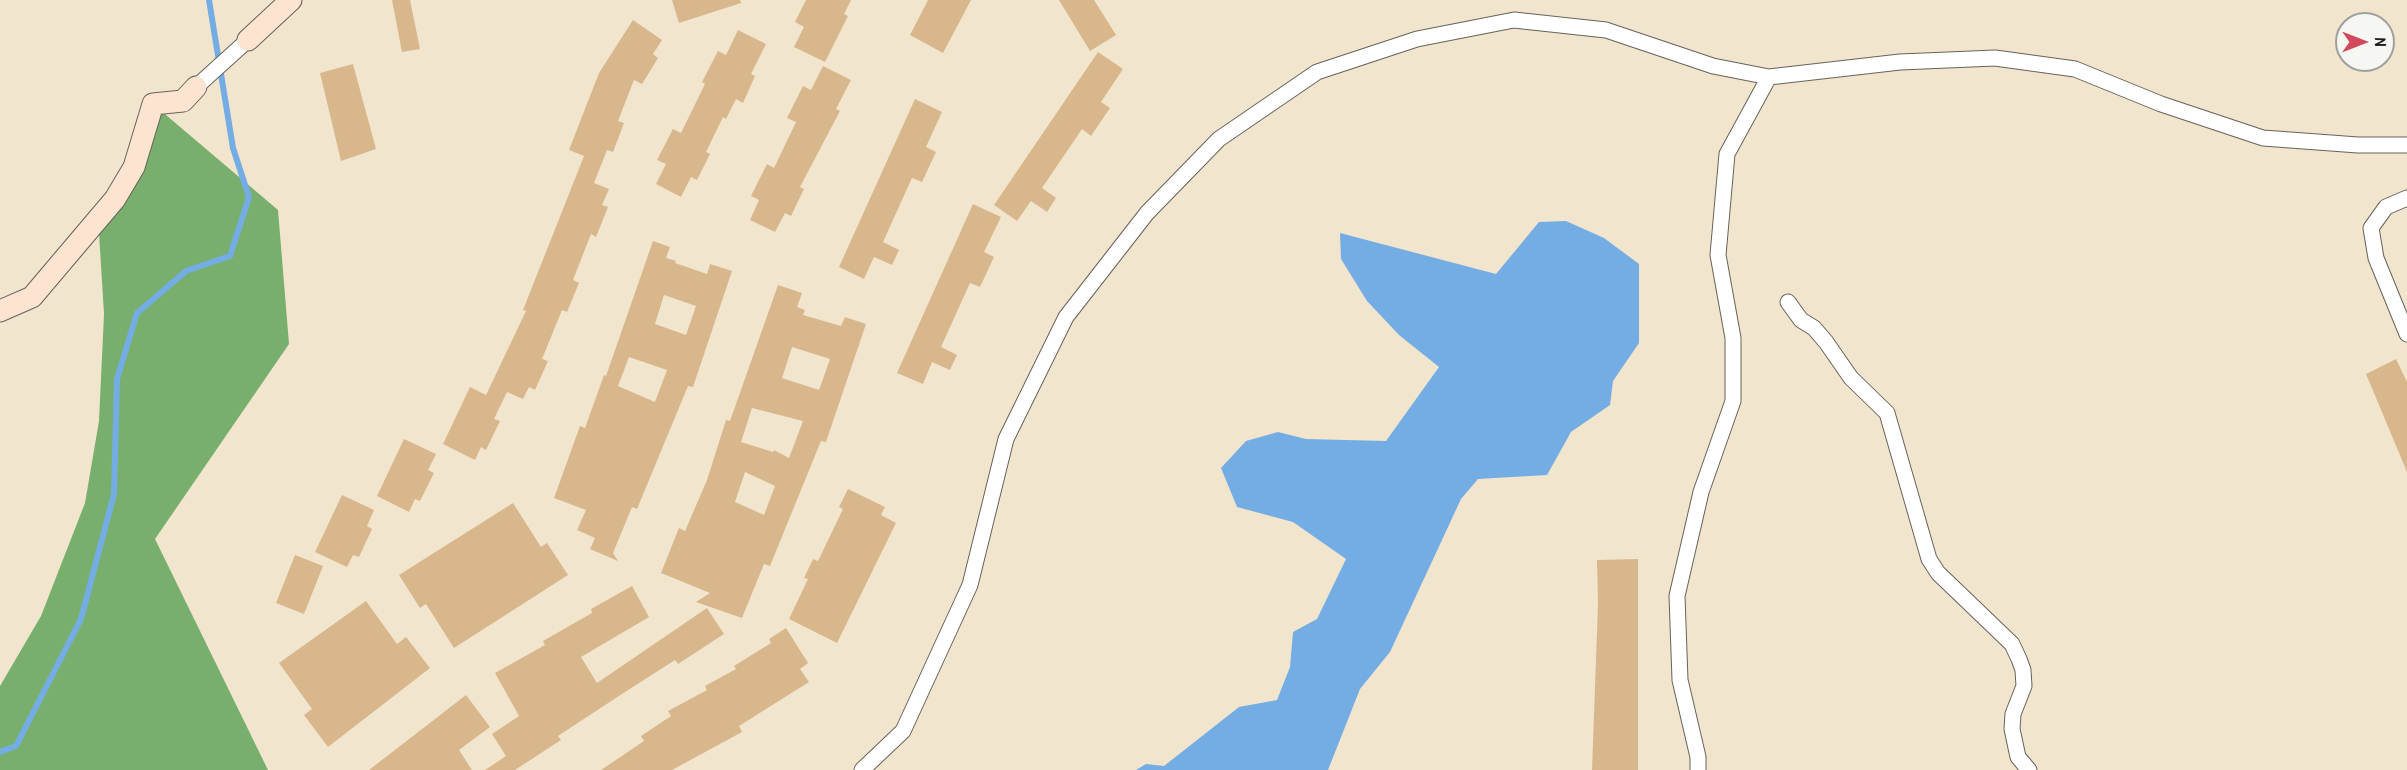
<!DOCTYPE html>
<style>
body{margin:0}
#map{position:relative;width:2407px;height:770px;overflow:hidden;background:#f2e5ce;font-family:"Patrick Hand",sans-serif}
canvas{display:block}
.north{position:absolute;left:2335px;top:12px;width:60px;height:60px;box-sizing:border-box;background:#f6f6f2;border:2px solid #9f9f9c;border-radius:50%;rotate:90deg;font-size:16px;font-weight:700;line-height:24px;text-align:center;color:#1c1c1c}
.north::after{content:'';display:block;margin:auto;width:21px;height:27px;background:#d1495b;clip-path:polygon(50% 0,100% 100%,50% 72%,0 100%)}
</style>
<div id="map">
<canvas width="2407" height="770"></canvas>
<div class="north">N</div>
</div>
<script>
const ctx = document.querySelector('canvas').getContext('2d');
ctx.lineJoin = 'round';
function paint(path, color) { ctx.fillStyle = color; ctx.fill(path, 'evenodd'); }
const shape = rows => new Path2D(rows.map(r => 'M' + r).join(''));
function trace(path, color, width, dash) { ctx.strokeStyle = color; ctx.lineWidth = width; ctx.lineCap = dash ? 'butt' : 'round'; ctx.setLineDash(dash || []); ctx.stroke(path); }
const forest = shape([
 [153,104,278,210,289,344,155,539,268,770,0,770,0,686,41,616,85,503,99,421,104,314,98,217]
]);
const water = shape([
 [1566,221,1604,238,1639,264,1639,343,1613,381,1610,405,1571,432,1547,475,1478,479,1461,499,1390,652,1360,689,1328,770,1136,770,1146,764,1164,766,1239,707,1277,700,1290,667,1293,632,1317,619,1346,559,1293,522,1237,507,1221,468,1246,441,1278,432,1306,439,1386,441,1439,367,1399,335,1367,301,1341,259,1340,233,1496,274,1539,222]
]);
const stream = shape([
 [0,752,16,746,81,619,114,494,117,379,137,313,186,271,230,256,249,197,233,148,209,0]
]);
const building = shape([
 [392,0,410,0,420,49,402,52],
 [672,0,740,0,741,3,679,23],
 [806,0,851,0,844,14,848,16,825,62,794,47,804,27,795,22],
 [928,0,971,0,943,53,910,35],
 [1059,0,1094,0,1116,35,1090,51],
 [633,20,662,40,653,54,658,58,642,84,634,80,618,121,624,123,613,152,607,150,594,183,609,189,602,205,608,207,596,237,591,234,573,280,579,283,567,312,562,310,542,359,548,361,535,390,529,387,523,399,507,392,494,419,500,421,486,450,481,447,475,460,443,444,470,387,486,395,526,311,523,310,584,156,569,150,599,73],
 [738,30,766,44,751,74,755,76,743,103,736,99,726,119,723,117,706,152,710,154,697,180,691,177,681,197,656,184,666,164,657,160,673,129,681,133,705,84,702,82,718,51,726,55],
 [1098,52,1123,69,1101,102,1110,108,1091,136,1082,129,1042,188,1056,198,1047,212,1031,201,1017,221,994,205],
 [353,64,376,149,341,161,320,73],
 [823,66,851,80,836,109,840,111,800,187,804,189,791,216,785,213,775,232,750,220,759,200,751,196,767,164,774,168,796,122,787,118,803,86,811,90],
 [915,99,942,112,926,147,936,152,922,182,912,178,883,242,899,250,892,265,874,257,864,279,839,267],
 [973,204,1001,217,984,252,994,257,980,287,970,283,941,347,957,355,950,370,932,362,923,384,897,373],
 [653,241,670,247,666,258,676,261,675,263,707,274,710,264,732,271,693,387,688,386,637,509,632,507,613,553,618,561,590,549,595,538,577,530,586,510,554,498,580,426,585,428,604,375,606,376],
 [664,295,696,306,686,335,655,324],
 [629,357,667,370,655,402,618,386],
 [778,285,802,293,797,307,805,310,803,315,841,326,845,317,866,324,826,442,821,441,770,566,764,564,742,618,696,602,710,593,661,573,679,528,685,531,707,480,726,420,730,421],
 [792,347,830,359,819,390,782,378],
 [752,408,803,421,789,458,774,450,773,452,741,442],
 [745,472,775,486,764,515,735,502],
 [2396,359,2407,382,2407,472,2366,374],
 [404,439,436,454,428,470,434,473,420,501,415,499,409,512,377,496],
 [848,489,885,507,881,515,896,523,837,643,789,619,808,579,804,578,813,559,818,561,843,509,839,507],
 [342,495,374,510,367,526,372,529,359,557,353,555,347,567,315,552],
 [513,503,541,547,547,543,568,575,454,648,426,604,420,608,399,575],
 [295,555,323,566,304,614,276,603],
 [1638,559,1638,770,1592,770,1598,604,1597,560],
 [632,586,649,617,581,657,597,683,707,608,724,634,678,664,675,660,625,692,558,736,561,740,515,770,485,770,506,756,492,734,519,716,495,673,545,645,543,641,592,613,591,609],
 [366,601,397,644,406,637,430,668,328,747,304,715,312,709,279,663],
 [786,628,808,663,800,669,809,682,739,726,742,732,672,770,601,770,644,741,641,736,671,716,668,711,707,690,705,686,736,669,734,666,771,643,769,639],
 [466,695,490,727,459,750,472,770,369,770]
]);
const street = shape([
 [196,87,248,40],
 [2407,198,2386,207,2371,228,2376,258,2407,334],
 [1788,302,1801,320,1814,328,1826,342,1851,378,1887,413,1929,559,1938,573,2012,644,2019,659,2023,670,2024,686,2013,714,2012,729,2018,757,2029,770],
 [862,770,903,731,970,585,1006,439,1066,317,1147,213,1219,139,1317,72,1417,39,1514,20,1606,30,1713,66,1769,77,1900,62,1995,58,2075,69,2161,104,2263,138,2358,145,2407,145],
 [1698,770,1698,757,1680,680,1677,596,1701,492,1733,401,1733,338,1718,255,1727,154,1769,77]
]);
const secondary = shape([
 [248,40,291,0],
 [0,311,32,297,115,199,134,167,153,104,183,101,196,87]
]);
paint(forest, '#79af6c');
paint(water, '#74ade4');
trace(stream, '#74ade4', 6);
paint(building, '#d9b78c');
trace(street, '#67625a', 17);
trace(secondary, '#67625a', 23);
trace(street, '#fff', 15);
trace(secondary, '#fde4d0', 21);
</script>
